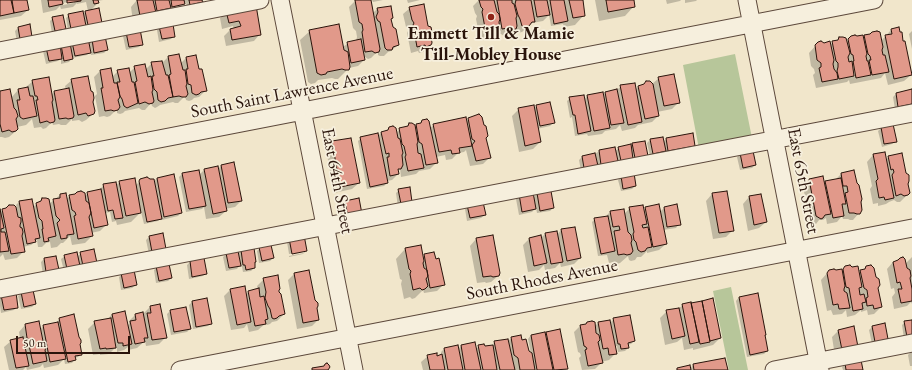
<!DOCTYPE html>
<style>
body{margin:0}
#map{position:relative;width:912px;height:370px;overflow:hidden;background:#f1e6cb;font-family:"EB Garamond",serif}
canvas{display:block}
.scale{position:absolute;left:16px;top:336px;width:114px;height:18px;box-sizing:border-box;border:2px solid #2a140b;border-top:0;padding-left:5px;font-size:12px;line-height:14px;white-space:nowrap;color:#2a140b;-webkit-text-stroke:3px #f6efdd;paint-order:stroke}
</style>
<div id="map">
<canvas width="912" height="370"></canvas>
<div class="scale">50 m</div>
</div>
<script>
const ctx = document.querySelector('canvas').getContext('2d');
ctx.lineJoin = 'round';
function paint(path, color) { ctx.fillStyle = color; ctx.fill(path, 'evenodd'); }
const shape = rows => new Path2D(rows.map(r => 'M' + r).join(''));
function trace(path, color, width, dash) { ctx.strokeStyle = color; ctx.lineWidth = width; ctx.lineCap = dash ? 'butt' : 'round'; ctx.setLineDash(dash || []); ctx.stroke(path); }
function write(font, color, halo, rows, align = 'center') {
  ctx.font = font + ' "EB Garamond",serif'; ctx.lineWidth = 3.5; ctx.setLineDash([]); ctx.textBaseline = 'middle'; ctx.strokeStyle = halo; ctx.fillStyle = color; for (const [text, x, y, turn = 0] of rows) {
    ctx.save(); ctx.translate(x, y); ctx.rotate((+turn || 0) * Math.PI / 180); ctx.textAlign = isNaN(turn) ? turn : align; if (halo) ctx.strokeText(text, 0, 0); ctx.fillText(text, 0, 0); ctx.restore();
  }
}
const green = shape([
 [735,54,752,138,699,149,683,65],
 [731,287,748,370,729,370,713,291]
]);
const shadow = shape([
 [0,0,26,0,28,10,21,16,0,20],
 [41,0,103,0,97,1,98,3,90,11,101,22,68,31,66,18,69,15,83,14,86,11,88,11,86,2,77,4,77,3,73,7,61,9,60,6,56,10,43,13],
 [74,1,74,3,63,5,62,3],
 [137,0,201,0,201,2,198,5,187,7,186,2,181,7,169,9,169,8,167,11,133,22,131,7],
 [359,0,370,0,372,14,377,9,390,7,392,18,390,20,398,45,391,51,388,52,384,56,380,56,378,55,378,51,371,58,368,59,365,57,364,57,364,60,358,66,349,68,338,79,335,79,332,78,318,80,315,83,311,84,308,82,300,40,310,31,342,48,348,43,356,41,357,37,356,31,353,28,349,7,355,1],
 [372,0,383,0,373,2],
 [407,0,420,0,408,3],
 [479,0,530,0,530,2,532,0,582,0,584,15,575,25,564,27,563,24,551,26,549,15,543,21,532,23,522,32,517,33,516,32,515,28,508,35,504,36,501,34,496,35,496,34,491,38,486,40,484,39,480,39,476,19,477,16,475,13,473,6],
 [595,0,633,0,634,6,625,16,599,21],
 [666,0,681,0,680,1,667,4],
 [685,0,697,0,696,1,685,3],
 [410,8,428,27,430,34,430,45,423,52,419,53,418,51,411,53,407,33,409,29,406,27,403,14],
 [227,12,260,34,254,41,226,46,224,36,230,30,234,29,233,26,222,29,220,18],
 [53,18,65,29,62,32,52,34,50,21],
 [160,27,174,36,171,39,159,42,157,30],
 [18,28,31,36,17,42,15,31],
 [898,28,911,75,904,81,888,85,885,73,881,78,850,84,849,80,847,82,816,88,813,75,815,73,814,69,811,66,809,53,818,43,830,45,833,42,846,42,851,37,863,39,865,36,881,41,891,30],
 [912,31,912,49,909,34],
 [126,33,142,44,139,47,126,50,123,36],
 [92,40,107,50,104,53,91,55,91,51,87,55,72,58,69,62,61,64,61,59,58,61,46,64,43,51,62,46,88,44],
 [179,55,180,64,186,58,198,70,205,91,199,97,194,98,192,100,189,101,186,100,185,96,178,103,175,103,173,102,160,105,157,107,155,108,152,106,151,103,145,110,142,110,139,108,125,111,123,113,120,114,117,113,117,109,110,116,107,117,104,116,99,117,95,96,97,94,94,77,100,71,112,77,118,71,129,73,135,67,145,70,152,63,162,63,168,57],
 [659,78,678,103,672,109,657,112,658,116,652,122,638,125,635,128,622,131,620,125,616,129,605,131,602,134,588,136,587,134,575,136,572,117,570,118,567,101,570,98,584,100,587,96,603,95,605,93,616,91,621,86,635,90,639,86,652,84],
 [72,80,92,102,93,114,86,120,82,122,79,120,72,121,72,119,66,125,61,125,59,124,53,125,52,122,46,128,43,129,41,127,34,128,32,119,26,125,17,127,16,131,9,137,5,138,2,137,0,137,0,92,11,98,18,90,27,89,26,87,33,81,51,95,54,92,66,90,65,86],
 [896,94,912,94,912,105,895,109,893,97],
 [537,106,553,123,550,126,537,129,540,142,533,149,519,152,512,116,519,109,533,109],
 [468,119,485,138,490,157,483,164,470,166,466,150,464,152,458,153,452,159,446,160,445,155,436,157,437,162,430,169,419,171,416,174,401,177,400,168,397,171,398,174,392,180,387,181,387,183,384,186,367,189,358,141,361,138,378,136,382,132,387,131,390,128,396,133,400,129,406,127,410,124,415,126,416,124,420,124,422,121,430,128,434,125,466,122],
 [892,126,896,141,892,144,882,147,878,131,881,128],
 [350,139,359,183,352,189,334,193,326,149,332,142],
 [666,139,694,146,688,152,650,156,647,143,650,140,663,142],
 [632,144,647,155,618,164,617,161,614,164,599,167,598,164,594,169,581,171,579,160,582,157,594,154,594,155,599,151,614,148,615,151,619,148,631,145],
 [741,154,755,165,752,168,740,170,737,157],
 [873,155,885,160,889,157,907,184,909,193,900,202,897,202,894,200,889,202,886,204,878,206,878,203,873,204,870,189,872,186,867,162],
 [234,163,241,201,235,207,225,209,226,211,219,217,206,219,204,207,202,209,186,212,179,177,182,174,199,171,199,175,204,170,217,168,218,169,221,166],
 [854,171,859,213,853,220,850,220,848,219,843,219,842,216,837,222,827,224,826,218,823,220,819,220,816,224,814,225,810,223,803,186,809,180,824,184,826,182,835,180,841,174],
 [621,177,635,186,632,189,621,191,618,180],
 [157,178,181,213,178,216,162,220,161,218,158,221,144,224,141,212,131,222,117,225,116,221,112,222,110,212,105,213,107,224,100,231,91,233,92,236,85,243,72,245,70,236,63,243,61,243,57,247,51,248,50,242,46,243,42,247,38,247,37,240,34,241,35,242,31,245,23,247,24,251,17,258,5,260,3,254,0,257,0,212,3,210,14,206,17,209,16,205,19,202,31,200,33,207,43,199,49,204,60,195,65,194,66,199,70,196,84,197,88,193,101,190,101,188,104,185,116,185,120,182,135,186,141,180,154,182],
 [399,190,411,202,398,207,396,193],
 [726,192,733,230,726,237,713,239,706,201,712,194],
 [537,194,553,208,550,211,537,213,536,208,532,212,519,215,516,199,519,195,533,198],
 [761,195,766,222,759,228,748,231,743,204,749,197],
 [358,200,345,219,342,205,345,202],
 [468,206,485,215,481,218,467,221,465,209],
 [630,208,643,210,646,208,660,212,664,208,679,224,676,228,663,230,666,244,659,250,647,253,647,251,641,257,637,257,635,260,631,261,629,260,628,256,620,263,617,264,614,262,609,263,607,255,598,256,592,222,595,219,605,217,610,212,624,214],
 [561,230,580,258,574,264,561,267,560,263,555,268,545,270,544,265,539,270,528,272,523,245,529,239,541,236,541,238,545,234,556,232,557,235],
 [303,236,306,251,303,254,289,257,289,256,304,253,304,251,289,254,287,242],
 [149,237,165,249,149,254,146,240],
 [476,239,498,276,491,282,486,283,485,282,477,283,470,246],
 [420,246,423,257,425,255,444,284,437,291,424,293,423,290,415,298,412,299,410,297,404,299,401,284,402,280,400,279,396,259,405,249],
 [260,248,273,258,270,261,259,263,257,251],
 [253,249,255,262,254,263,254,268,251,271,243,272,242,267,241,267,240,265,237,269,226,271,223,257,226,254,238,254,241,251],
 [93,250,80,269,64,271,61,259,65,256,77,257,81,253],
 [56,257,55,273,43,275,41,262,44,259],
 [912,257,912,304,911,302,907,306,894,309,892,297,895,293,894,288,891,289,887,269,893,262,898,262,905,264],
 [203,259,206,273,203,276,189,279,187,265,190,262],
 [157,267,171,278,168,281,156,283,154,270],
 [845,267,859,273,867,267,877,288,881,307,874,314,868,315,867,310,861,312,861,310,855,315,847,317,846,310,842,314,833,315,831,310,827,311,821,280,829,271,841,272],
 [308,271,318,320,312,326,297,329,288,280,294,274],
 [122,274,136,285,132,288,121,290,119,277],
 [264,279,278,290,284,314,277,321,272,322,270,324,267,325,265,324,258,330,249,332,247,324,244,328,231,330,224,296,230,290,245,295,248,292,258,290,257,286],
 [22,293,35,304,32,307,21,309,18,296],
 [2,296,17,307,14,310,1,313,0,306,0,298],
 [739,297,764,335,767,351,764,354,747,357,736,301],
 [207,300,211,323,208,326,193,329,189,305,192,302],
 [712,300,720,338,713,345,693,350,693,348,684,350,682,338,677,342,665,345,660,318,667,311,678,309,683,305,691,304],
 [150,307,166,337,159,344,146,346,145,341,137,348,128,350,128,347,124,350,117,352,117,348,114,349,109,354,100,355,100,354,93,355,88,329,95,322,107,320,112,314,127,326,129,324,129,321,135,315,142,315],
 [170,311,190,329,187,332,171,335,167,314],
 [60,318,79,344,81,354,78,357,75,358,75,359,72,363,65,364,64,359,58,365,44,368,43,364,40,367,27,370,26,367,23,370,9,370,4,347,11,341,20,339,19,332,25,325,40,330,43,326,57,324,57,322],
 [614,319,634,341,631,344,627,345,628,348,625,351,618,352,617,346,614,347,616,353,609,360,601,362,601,363,595,369,582,370,579,358,581,356,580,353,578,352,574,332,580,326,585,325,594,327,598,323,609,321,610,323],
 [912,321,912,338,904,339,902,325,905,322],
 [884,325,887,339,872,344,869,330,872,327],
 [853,328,857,346,835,356,832,337,838,331],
 [560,330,567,369,566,370,423,370,421,362,428,356,436,357,442,356,441,352,444,349,457,346,458,349,461,346,476,349,479,346,484,348,491,346,495,342,508,341,512,338,521,341,528,351,531,354,528,339,531,335,545,334,547,333],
 [912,351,912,366,910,366,908,355],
 [845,364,862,370,843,370,842,367],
 [693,365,727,370,676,370,677,368,690,369]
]);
const building = shape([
 [0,0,11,0,14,13,0,16,0,0],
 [12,0,27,0,29,10,14,13,12,0],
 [48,0,62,0,63,4,49,7,48,0],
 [67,0,81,0,81,1,67,3,67,0],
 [93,0,98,0,99,3,94,4,93,0],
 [137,0,153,0,156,13,140,16,137,0],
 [155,0,169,0,171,8,157,11,155,0],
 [171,0,184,0,185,4,172,7,171,0],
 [189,0,202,0,203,2,190,5,189,0],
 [355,0,371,0,380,49,379,52,375,53,372,51,365,52,362,32,363,30,362,24,359,22,355,0],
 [479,0,494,0,497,12,499,14,500,19,499,22,500,30,499,32,493,34,491,33,486,33,482,12,483,9,481,7,479,0],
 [497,0,512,0,512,3,514,4,517,16,516,18,517,26,516,29,511,30,508,28,502,29,497,0],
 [516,0,531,0,535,22,532,22,529,26,524,27,522,26,520,19,518,15,515,4,516,0],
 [534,0,547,0,550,15,537,17,534,0],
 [550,0,564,0,568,21,554,24,550,0],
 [569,0,583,0,585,16,573,18,569,0],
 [606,0,634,0,635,7,608,12,606,0],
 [424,4,428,26,431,27,432,32,431,35,432,43,431,45,426,47,425,45,417,47,413,25,414,23,412,20,409,7,424,4],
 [256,5,261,35,232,40,230,29,241,26,239,21,229,23,226,11,256,5],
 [391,6,393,18,391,19,393,27,396,29,399,45,393,47,392,50,387,50,385,48,380,22,378,21,376,17,378,12,377,8,391,6],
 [99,8,102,23,88,25,85,11,99,8],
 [83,11,86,26,71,29,68,14,83,11],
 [63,15,66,29,55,31,52,17,63,15],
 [30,24,32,37,20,39,18,27,30,24],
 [173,24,175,37,162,39,159,26,173,24],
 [339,24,344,50,348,52,350,67,349,70,345,70,342,69,327,72,326,74,321,75,317,73,309,30,339,24],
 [899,27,900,32,902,32,903,41,905,41,912,75,894,79,885,35,892,34,891,29,899,27],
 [140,29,143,45,129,47,126,32,140,29],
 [877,31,880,32,883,47,882,50,883,55,885,55,889,72,872,75,869,60,871,60,870,56,868,54,864,35,870,34,872,32,877,31],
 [855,35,857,36,863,35,867,54,866,56,867,61,868,61,871,75,856,78,853,61,854,61,853,55,851,54,848,39,851,36,855,35],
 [105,36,108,50,94,53,92,39,105,36],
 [839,37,843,37,846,38,850,53,848,57,849,62,852,61,854,76,839,79,837,71,838,67,838,63,836,61,832,41,838,40,839,37],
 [88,38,91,53,75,56,72,42,88,38],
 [361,39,365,60,351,63,347,42,361,39],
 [821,41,824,43,830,41,834,60,833,64,834,69,837,73,838,79,822,82,819,68,821,67,821,63,817,60,815,45,818,42,821,41],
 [70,43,73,59,64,61,61,45,70,43],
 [60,44,62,59,49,61,46,47,60,44],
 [179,54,183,70,185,70,187,84,186,86,188,94,186,97,182,97,179,96,173,97,169,75,171,74,168,56,179,54],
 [196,55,199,69,202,69,207,91,201,92,199,94,196,95,192,93,191,85,188,84,186,69,188,69,186,57,196,55],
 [162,61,166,75,168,75,173,97,168,98,165,101,161,102,158,100,157,92,154,89,152,76,154,76,151,62,162,61],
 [145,64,148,77,151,76,153,90,152,92,154,101,153,103,149,104,145,102,139,104,135,82,137,81,134,66,145,64],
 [111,68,114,83,117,83,120,97,118,100,120,107,118,110,114,111,111,110,105,111,101,88,103,88,100,70,111,68],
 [129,68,132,82,134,82,138,103,127,108,124,106,122,99,120,96,117,82,120,82,117,70,129,68],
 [674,74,680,103,664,106,658,77,674,74],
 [88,76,91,91,93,92,94,98,93,102,95,111,94,114,88,116,86,113,78,115,71,79,88,76],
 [49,77,53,100,52,102,55,120,54,122,50,123,47,121,40,123,36,100,38,100,37,96,35,96,32,80,49,77],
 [646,81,650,81,653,84,659,116,645,119,638,86,644,84,646,81],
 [635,83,642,122,628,125,620,85,635,83],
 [28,87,30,96,33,96,37,116,23,119,20,117,17,100,20,100,18,89,28,87],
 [69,88,74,116,73,118,68,119,66,118,59,119,54,91,69,88],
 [10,89,14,108,16,110,18,116,16,119,18,129,16,131,12,132,9,130,2,132,0,124,0,91,10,89],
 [617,89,624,123,611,125,605,92,617,89],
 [912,89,912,104,898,107,896,93,912,89],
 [603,92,610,128,594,131,587,95,603,92],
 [584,95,591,131,578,134,575,115,573,115,569,97,584,95],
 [550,102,555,123,540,126,536,105,550,102],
 [534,105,541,142,525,146,518,108,534,105],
 [479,114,482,117,484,125,486,126,488,136,486,138,491,158,476,161,472,145,475,141,472,139,468,118,479,114],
 [466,117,472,146,459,148,460,153,452,154,451,150,439,152,433,124,466,117],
 [427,119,429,121,438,163,426,165,422,144,419,142,416,124,421,123,422,120,427,119],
 [409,123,412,123,415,125,418,142,417,144,418,153,421,154,424,168,408,171,405,157,406,155,404,146,402,144,399,128,408,126,409,123],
 [893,124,897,142,884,144,881,127,893,124],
 [393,126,396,128,398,138,400,139,403,153,402,155,403,165,401,169,398,169,399,174,390,176,387,157,389,157,389,153,386,154,381,132,388,130,389,127,393,126],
 [378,133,388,183,370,187,360,137,378,133],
 [693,133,695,146,668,151,666,138,693,133],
 [663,137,666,151,653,154,650,139,663,137],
 [351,138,360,183,340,187,332,141,351,138],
 [645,141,648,156,635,158,632,143,645,141],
 [631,144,633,159,621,161,618,147,631,144],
 [615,147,618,161,601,165,599,150,615,147],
 [753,151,756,165,743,168,740,153,753,151],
 [885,152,894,198,885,200,884,197,879,198,876,181,878,179,873,154,885,152],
 [595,153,598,166,584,168,582,156,595,153],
 [902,153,906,173,909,175,909,181,908,184,910,193,908,195,904,196,901,194,896,196,892,175,894,172,893,169,891,170,888,156,902,153],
 [234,162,242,201,228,203,221,165,234,162],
 [218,166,227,211,213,214,204,169,218,166],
 [199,170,206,206,189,209,182,173,199,170],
 [854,170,857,183,859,185,862,199,861,202,862,210,860,214,857,214,854,213,849,213,845,193,848,192,847,186,843,186,841,173,854,170],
 [634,173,636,186,623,189,621,176,634,173],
 [174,174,182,213,164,217,157,178,174,174],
 [823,176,831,214,825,215,823,218,821,219,816,216,809,179,823,176],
 [147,177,150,179,154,179,162,219,147,222,139,181,140,179,147,177],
 [135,178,141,213,126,216,119,181,135,178],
 [841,178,846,204,842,204,844,216,833,218,825,181,841,178],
 [116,182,123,218,115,219,113,210,108,211,103,184,116,182],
 [410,187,412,202,401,204,398,189,410,187],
 [101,189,108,225,94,228,87,192,101,189],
 [81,191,85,193,86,201,89,203,91,213,89,217,93,236,78,239,74,216,76,215,75,212,72,210,69,195,75,194,77,192,81,191],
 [551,191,554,208,540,211,537,193,551,191],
 [727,191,734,231,719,233,712,193,727,191],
 [533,192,536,209,522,212,519,194,533,192],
 [66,193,74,234,67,235,67,238,61,239,57,223,60,220,56,216,53,199,60,198,60,194,66,193],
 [761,194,767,222,754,225,749,196,761,194],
 [42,198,46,198,49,199,56,236,48,238,49,241,44,242,42,229,43,229,42,221,39,218,36,203,41,201,42,198],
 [359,198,362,214,348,217,345,201,359,198],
 [32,199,40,238,35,239,36,242,27,244,19,201,32,199],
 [483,202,486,215,470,218,467,205,483,202],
 [659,204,667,244,653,247,645,207,659,204],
 [677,204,681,225,667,227,664,207,677,204],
 [9,205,14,205,16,207,18,217,21,218,21,222,20,225,20,227,22,228,23,232,22,236,25,252,11,254,2,209,6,208,9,205],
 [643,205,647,224,642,225,643,228,648,227,652,247,647,248,645,251,641,252,638,250,636,242,634,240,633,234,634,232,629,207,643,205],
 [0,209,4,228,1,229,1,232,5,232,9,251,0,252,0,209],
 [624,209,628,232,631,235,632,240,631,243,633,251,631,254,627,255,624,254,618,255,614,231,620,230,619,226,613,227,610,211,624,209],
 [608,216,615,251,601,254,594,218,608,216],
 [575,227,581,258,567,261,561,229,575,227],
 [557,231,563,262,551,264,545,233,557,231],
 [163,233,166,249,152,252,149,236,163,233],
 [304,235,307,251,292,254,289,238,304,235],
 [493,235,500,273,499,276,493,277,491,276,483,277,476,238,493,235],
 [541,235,547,263,534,266,529,238,541,235],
 [271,245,274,258,262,261,259,247,271,245],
 [421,245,424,261,423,263,424,268,427,270,428,276,426,279,428,286,425,289,422,290,420,288,413,290,410,274,411,271,409,269,405,248,421,245],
 [254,248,256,262,255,262,255,268,246,270,245,265,243,265,241,250,254,248],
 [94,249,97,263,83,266,80,252,94,249],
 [238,251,241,266,229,268,226,253,238,251],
 [77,252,80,266,67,269,64,255,77,252],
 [434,252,436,259,439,258,445,285,430,288,424,254,434,252],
 [56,256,59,270,46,272,44,258,56,256],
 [903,257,905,259,907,268,910,270,911,276,910,278,912,289,912,301,901,303,898,289,902,289,900,282,897,283,893,262,898,260,900,258,903,257],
 [204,258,207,274,192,277,190,261,204,258],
 [169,264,172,278,159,281,156,266,169,264],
 [850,265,852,267,858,266,862,287,859,288,860,295,864,294,866,302,862,303,863,309,853,311,849,288,846,287,843,269,845,266,850,265],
 [871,265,874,268,876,277,879,279,880,285,878,288,882,307,874,309,873,305,867,306,866,298,868,297,867,290,864,288,860,270,865,269,866,266,871,265],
 [834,269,836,270,842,269,845,286,844,289,844,291,847,293,850,308,839,309,838,304,833,305,827,273,829,270,834,269],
 [134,270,137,285,124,288,121,273,134,270],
 [309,270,315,300,318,303,318,306,317,308,319,320,303,323,294,273,309,270],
 [278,275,280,289,279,290,279,292,281,294,285,314,279,316,277,318,274,319,272,318,270,309,268,306,265,298,266,292,263,278,278,275],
 [245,286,251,322,237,325,230,289,245,286],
 [259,288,260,297,264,296,268,319,265,320,266,324,255,326,248,291,259,288],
 [33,290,36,304,24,307,21,292,33,290],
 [16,292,18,308,4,310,1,295,16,292],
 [758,293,766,335,765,335,768,351,750,355,739,297,758,293],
 [207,298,212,324,196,327,192,301,207,298],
 [713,298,721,338,710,341,702,301,713,298],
 [702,301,710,342,700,344,691,303,702,301],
 [691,302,699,342,690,344,682,304,691,302],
 [160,304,167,338,152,340,147,313,151,313,150,306,160,304],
 [186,307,191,329,174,332,170,310,186,307],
 [679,308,685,336,672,339,666,310,679,308],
 [125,311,132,344,123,346,123,343,118,343,112,314,125,311],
 [143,312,148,338,144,338,145,342,135,344,130,321,136,320,135,314,143,312],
 [74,314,79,337,81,340,81,343,80,344,82,355,75,356,76,360,68,362,59,318,74,314],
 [630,315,635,341,628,343,629,348,621,349,620,344,618,344,613,318,630,315],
 [111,318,116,348,106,349,106,348,100,349,94,321,111,318],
 [610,320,617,354,609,355,608,348,603,349,598,322,610,320],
 [912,320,912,336,907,337,904,321,912,320],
 [39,321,43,341,46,343,46,348,45,350,47,361,33,364,29,345,30,342,30,340,27,338,25,324,39,321],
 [592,321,595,322,596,333,599,335,600,340,598,342,603,363,588,366,585,350,587,349,586,347,584,346,580,325,586,324,587,322,592,321],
 [58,322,66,359,50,362,43,325,58,322],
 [885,323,888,339,875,342,872,326,885,323],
 [854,326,858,347,842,350,838,330,854,326],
 [560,329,568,369,554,370,546,332,560,329],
 [545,332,553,370,537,370,531,335,545,332],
 [521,335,522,340,526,339,529,351,532,353,535,370,520,370,518,358,514,355,511,337,521,335],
 [23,337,29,366,16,368,10,340,23,337],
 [508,339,515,370,500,370,494,341,508,339],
 [475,342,481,370,465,370,461,345,475,342],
 [484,344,485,346,493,345,497,370,483,370,478,345,484,344],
 [458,345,463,370,448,370,444,348,458,345],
 [437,353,437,356,442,354,445,370,430,370,427,355,437,353],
 [725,358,728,370,694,370,693,364,725,358],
 [861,360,863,370,846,370,845,363,861,360],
 [327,363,329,365,330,367,328,370,312,370,312,368,324,366,325,364,327,363],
 [690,365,691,370,677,370,677,368,690,365]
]);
const minor = shape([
 [280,0,354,370],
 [747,0,820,370],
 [0,51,260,0],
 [0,170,874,0],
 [0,289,912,113],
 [180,370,912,228],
 [774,370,912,343]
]);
const markers = [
 [491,17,4,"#8f2418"]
];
const poiNames = [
 ["Emmett Till & Mamie",491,34],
 ["Till-Mobley House",491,55]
];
const streetNames = [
 ["South Saint Lawrence Avenue",292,93,-11],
 ["East 64th Street",337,181,79],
 ["East 65th Street",803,181,79],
 ["South Rhodes Avenue",542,280,-11]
];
paint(green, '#b7c69a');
paint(shadow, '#0003');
paint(building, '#e1998a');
trace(building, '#2a140b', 1);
trace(minor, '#5c483b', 19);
trace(minor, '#f6efdd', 17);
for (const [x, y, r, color] of markers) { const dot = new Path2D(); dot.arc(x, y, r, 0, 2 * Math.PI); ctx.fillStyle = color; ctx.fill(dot); trace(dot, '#f6efdd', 1.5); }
write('bold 18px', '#2a140b', '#f6efdd', poiNames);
write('18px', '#2a140b', '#f6efdd', streetNames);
</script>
